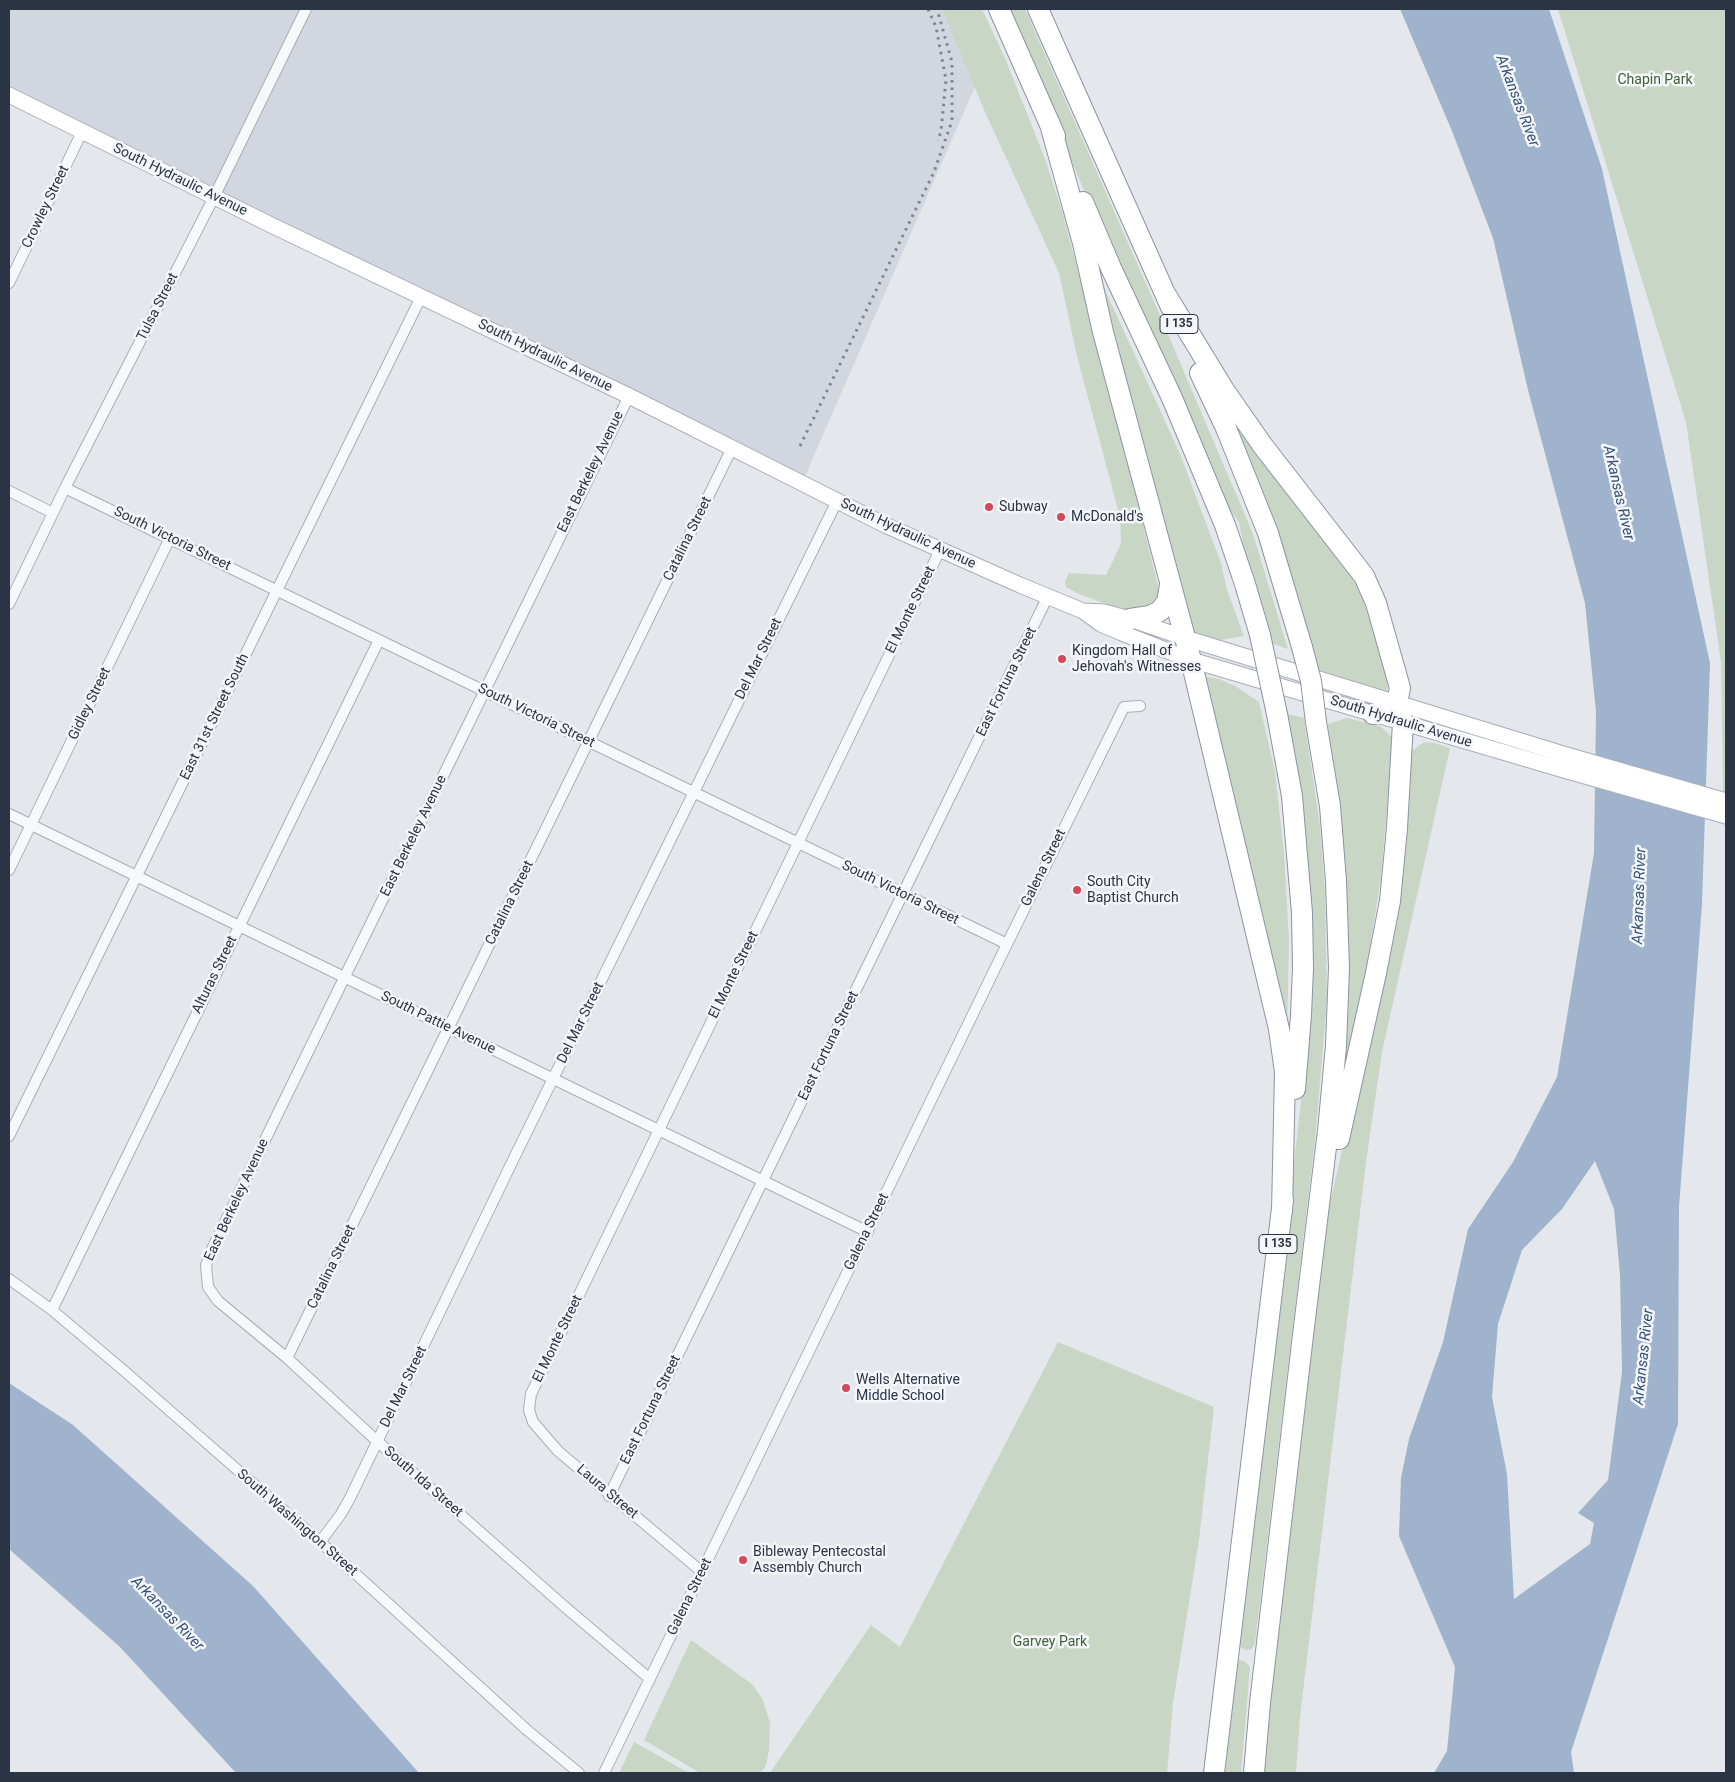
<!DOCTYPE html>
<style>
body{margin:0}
#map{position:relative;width:1735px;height:1782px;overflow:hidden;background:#e4e7ec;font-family:Roboto,sans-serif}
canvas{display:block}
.frame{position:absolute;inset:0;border:10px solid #2b3445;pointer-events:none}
</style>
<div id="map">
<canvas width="1735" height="1782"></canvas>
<div class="frame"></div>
</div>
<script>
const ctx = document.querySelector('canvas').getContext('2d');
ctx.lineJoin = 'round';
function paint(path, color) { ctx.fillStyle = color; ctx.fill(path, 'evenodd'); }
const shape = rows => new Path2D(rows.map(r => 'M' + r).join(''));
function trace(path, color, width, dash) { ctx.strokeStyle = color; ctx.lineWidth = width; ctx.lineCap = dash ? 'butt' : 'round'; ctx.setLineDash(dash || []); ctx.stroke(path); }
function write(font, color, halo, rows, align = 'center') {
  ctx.font = font + ' Roboto,sans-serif'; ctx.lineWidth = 5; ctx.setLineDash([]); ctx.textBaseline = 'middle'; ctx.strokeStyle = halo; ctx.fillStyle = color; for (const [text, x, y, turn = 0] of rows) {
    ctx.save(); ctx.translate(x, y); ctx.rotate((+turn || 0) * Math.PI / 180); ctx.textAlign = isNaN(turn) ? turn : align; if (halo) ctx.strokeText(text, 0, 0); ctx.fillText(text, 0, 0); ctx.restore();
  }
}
const built = shape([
 [9,9,948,9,977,82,802,483,9,96]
]);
const green = shape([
 [942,9,982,9,1005,58,1045,159,1062,211,1113,401,1158,586,1159,594,1155,603,1149,609,1125,611,1079,594,1066,587,1065,581,1069,573,1106,575,1121,544,1120,517,1077,356,1059,273,985,112],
 [1004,9,1025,9,1159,313,1253,534,1288,649,1268,642,1248,570,1239,522,1219,496],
 [1558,9,1726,9,1726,795,1723,794,1721,662,1686,422],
 [1096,270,1180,454,1221,563,1227,590,1244,636,1215,641,1189,634],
 [1234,425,1326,541,1344,564,1357,587,1378,637,1388,682,1387,692,1317,674],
 [1201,676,1219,679,1235,686,1259,702,1275,772,1284,853,1289,940,1287,1035],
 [1284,713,1304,718,1320,826,1325,892,1327,1001,1315,1140,1255,1643,1252,1649,1245,1650,1239,1646,1304,1075],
 [1347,718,1380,726,1393,738,1381,877,1368,959,1347,1062,1344,1060,1347,961,1346,868,1328,724],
 [1424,742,1434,743,1450,748,1382,1052,1366,1162,1300,1717,1296,1773,1263,1773,1266,1722,1325,1224,1371,1027,1410,752],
 [1058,1342,1214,1407,1199,1540,1173,1703,1167,1773,770,1773,871,1625,900,1647],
 [691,1640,753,1685,763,1700,770,1723,769,1750,766,1766,760,1773,700,1773,644,1740],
 [1240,1660,1245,1662,1250,1667,1241,1773,1221,1773,1236,1662],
 [634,1742,689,1773,619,1773]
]);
const water = shape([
 [1400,9,1549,9,1602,169,1710,663,1702,904,1679,1207,1678,1424,1571,1752,1574,1773,1434,1773,1447,1751,1455,1667,1399,1536,1401,1478,1409,1439,1443,1342,1468,1229,1513,1162,1557,1077,1594,853,1596,712,1585,603,1528,390,1493,238,1452,131],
 [1595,1161,1614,1209,1620,1275,1622,1372,1608,1480,1578,1513,1594,1523,1590,1544,1514,1599,1507,1474,1492,1397,1498,1324,1522,1250,1562,1209],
 [9,1383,73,1425,253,1586,419,1773,236,1773,120,1647,9,1549]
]);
const street = shape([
 [9,283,82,132],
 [629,396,282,1105,213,1247,206,1265,208,1287,218,1301,287,1358,377,1441,565,1607,650,1679],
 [65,488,1007,944],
 [9,491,53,513],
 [9,604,65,488,214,197,306,9],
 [9,814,868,1232],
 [9,870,170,538],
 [9,1136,421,297],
 [9,1279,52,1310,122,1369,336,1556,527,1730,579,1773],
 [52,1310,379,640],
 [287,1358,732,448],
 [609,1496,1048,596],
 [320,1542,341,1514,350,1498,515,1156,837,501],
 [702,1572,558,1451,533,1422,529,1410,531,1394,940,550],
 [604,1773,1007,944,1124,707,1140,706]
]);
const secondary = shape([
 [9,95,271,225,629,396,885,525,1020,585,1083,611,1101,624,1122,633,1191,660,1564,770,1726,816],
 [1083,611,1104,612,1130,619,1185,638,1563,754,1726,801]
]);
const highway = shape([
 [999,9,1055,136],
 [1038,9,1171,307],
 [1050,124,1083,243,1103,332,1191,660,1279,1029,1285,1072,1282,1212],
 [1083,202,1111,268,1172,398,1225,525,1245,584,1260,635],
 [1166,295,1224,390,1263,446,1364,576,1376,603,1400,688,1397,703,1403,723,1397,828,1390,901,1376,973,1339,1139],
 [1200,373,1226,428,1268,533,1302,647],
 [1130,619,1150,616,1160,611,1167,602,1170,585],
 [1277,714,1292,796,1302,913,1303,968,1301,1015,1295,1089],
 [1373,714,1390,711,1397,703],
 [1214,1773,1283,1200],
 [1254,1773,1260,1703,1303,1335,1328,1131,1336,1046,1339,968,1336,881,1330,806,1316,722]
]);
const rail = shape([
 [928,9,936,27,946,80,941,131,938,141],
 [800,446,934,172,952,121,952,62,937,9]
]);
const highwayBridge = shape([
 [1260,635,1277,714],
 [1302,647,1311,681,1316,722]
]);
const markers = [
 [989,507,5,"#d1495b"],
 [1061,517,5,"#d1495b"],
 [1062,659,5,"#d1495b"],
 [1077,890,5,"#d1495b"],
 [846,1388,5,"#d1495b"],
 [743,1560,5,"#d1495b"]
];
const shields = [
 [1179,324,38],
 [1278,1244,38]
];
const shieldNames = [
 ["I 135",1179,324],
 ["I 135",1278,1244]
];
const parkNames = [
 ["Chapin Park",1655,80],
 ["Garvey Park",1050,1642]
];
const streetNames = [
 ["South Hydraulic Avenue",180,180,26],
 ["Crowley Street",46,207,-64],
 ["Tulsa Street",158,307,-63],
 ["South Hydraulic Avenue",545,356,26],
 ["East Berkeley Avenue",591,472,-64],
 ["South Hydraulic Avenue",908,534,25],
 ["South Victoria Street",172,539,26],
 ["Catalina Street",688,539,-64],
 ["El Monte Street",911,610,-64],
 ["Del Mar Street",759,659,-64],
 ["East Fortuna Street",1007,682,-64],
 ["Gidley Street",90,704,-64],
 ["South Victoria Street",536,716,26],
 ["East 31st Street South",215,717,-64],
 ["South Hydraulic Avenue",1401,722,17],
 ["East Berkeley Avenue",414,836,-64],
 ["Galena Street",1044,868,-64],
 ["South Victoria Street",900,893,26],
 ["Catalina Street",510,903,-64],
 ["Alturas Street",215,975,-64],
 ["El Monte Street",734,975,-64],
 ["South Pattie Avenue",438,1023,26],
 ["Del Mar Street",581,1023,-64],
 ["East Fortuna Street",829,1046,-64],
 ["East Berkeley Avenue",237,1200,-65],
 ["Galena Street",867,1232,-64],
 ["Catalina Street",332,1267,-64],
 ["El Monte Street",558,1339,-64],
 ["Del Mar Street",404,1387,-64],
 ["East Fortuna Street",651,1410,-64],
 ["South Ida Street",423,1482,41],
 ["Laura Street",607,1492,40],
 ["South Washington Street",297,1523,41],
 ["Galena Street",690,1597,-64]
];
const poiNames = [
 ["Subway",999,507],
 ["McDonald's",1071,517],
 ["Kingdom Hall of",1072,651],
 ["Jehovah's Witnesses",1072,667],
 ["South City",1087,882],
 ["Baptist Church",1087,898],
 ["Wells Alternative",856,1380],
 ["Middle School",856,1396],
 ["Bibleway Pentecostal",753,1552],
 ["Assembly Church",753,1568]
];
const waterNames = [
 ["Arkansas River",1517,101,69],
 ["Arkansas River",1618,493,77],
 ["Arkansas River",1640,896,-88],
 ["Arkansas River",1644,1357,-84],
 ["Arkansas River",167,1614,46]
];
paint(built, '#d2d6de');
paint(green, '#c9d6c5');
paint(water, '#9fb4cc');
trace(street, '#a9aeb7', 12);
trace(secondary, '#a9aeb7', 17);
trace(highway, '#8b94a3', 22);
trace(street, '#f7f8fa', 10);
trace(secondary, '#fff', 15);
trace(highway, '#fff', 20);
trace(rail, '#7d8696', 3, [2.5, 5]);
trace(highwayBridge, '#8b94a3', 22, []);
trace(highwayBridge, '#fff', 20);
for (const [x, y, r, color] of markers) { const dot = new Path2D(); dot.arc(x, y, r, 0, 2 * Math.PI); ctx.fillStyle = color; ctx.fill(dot); trace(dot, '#f4f6f9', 2); }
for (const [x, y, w] of shields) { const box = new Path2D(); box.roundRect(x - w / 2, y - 9.5, w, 19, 4); ctx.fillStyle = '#f4f6f9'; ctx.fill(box); trace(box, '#2b3445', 1); }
write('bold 12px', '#2b3445', null, shieldNames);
write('14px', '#3f6138', '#f4f6f9', parkNames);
write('14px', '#2b3445', '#f4f6f9', streetNames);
write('14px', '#2b3445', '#f4f6f9', poiNames, 'left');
write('italic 15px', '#34527a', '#f4f6f9', waterNames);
</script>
